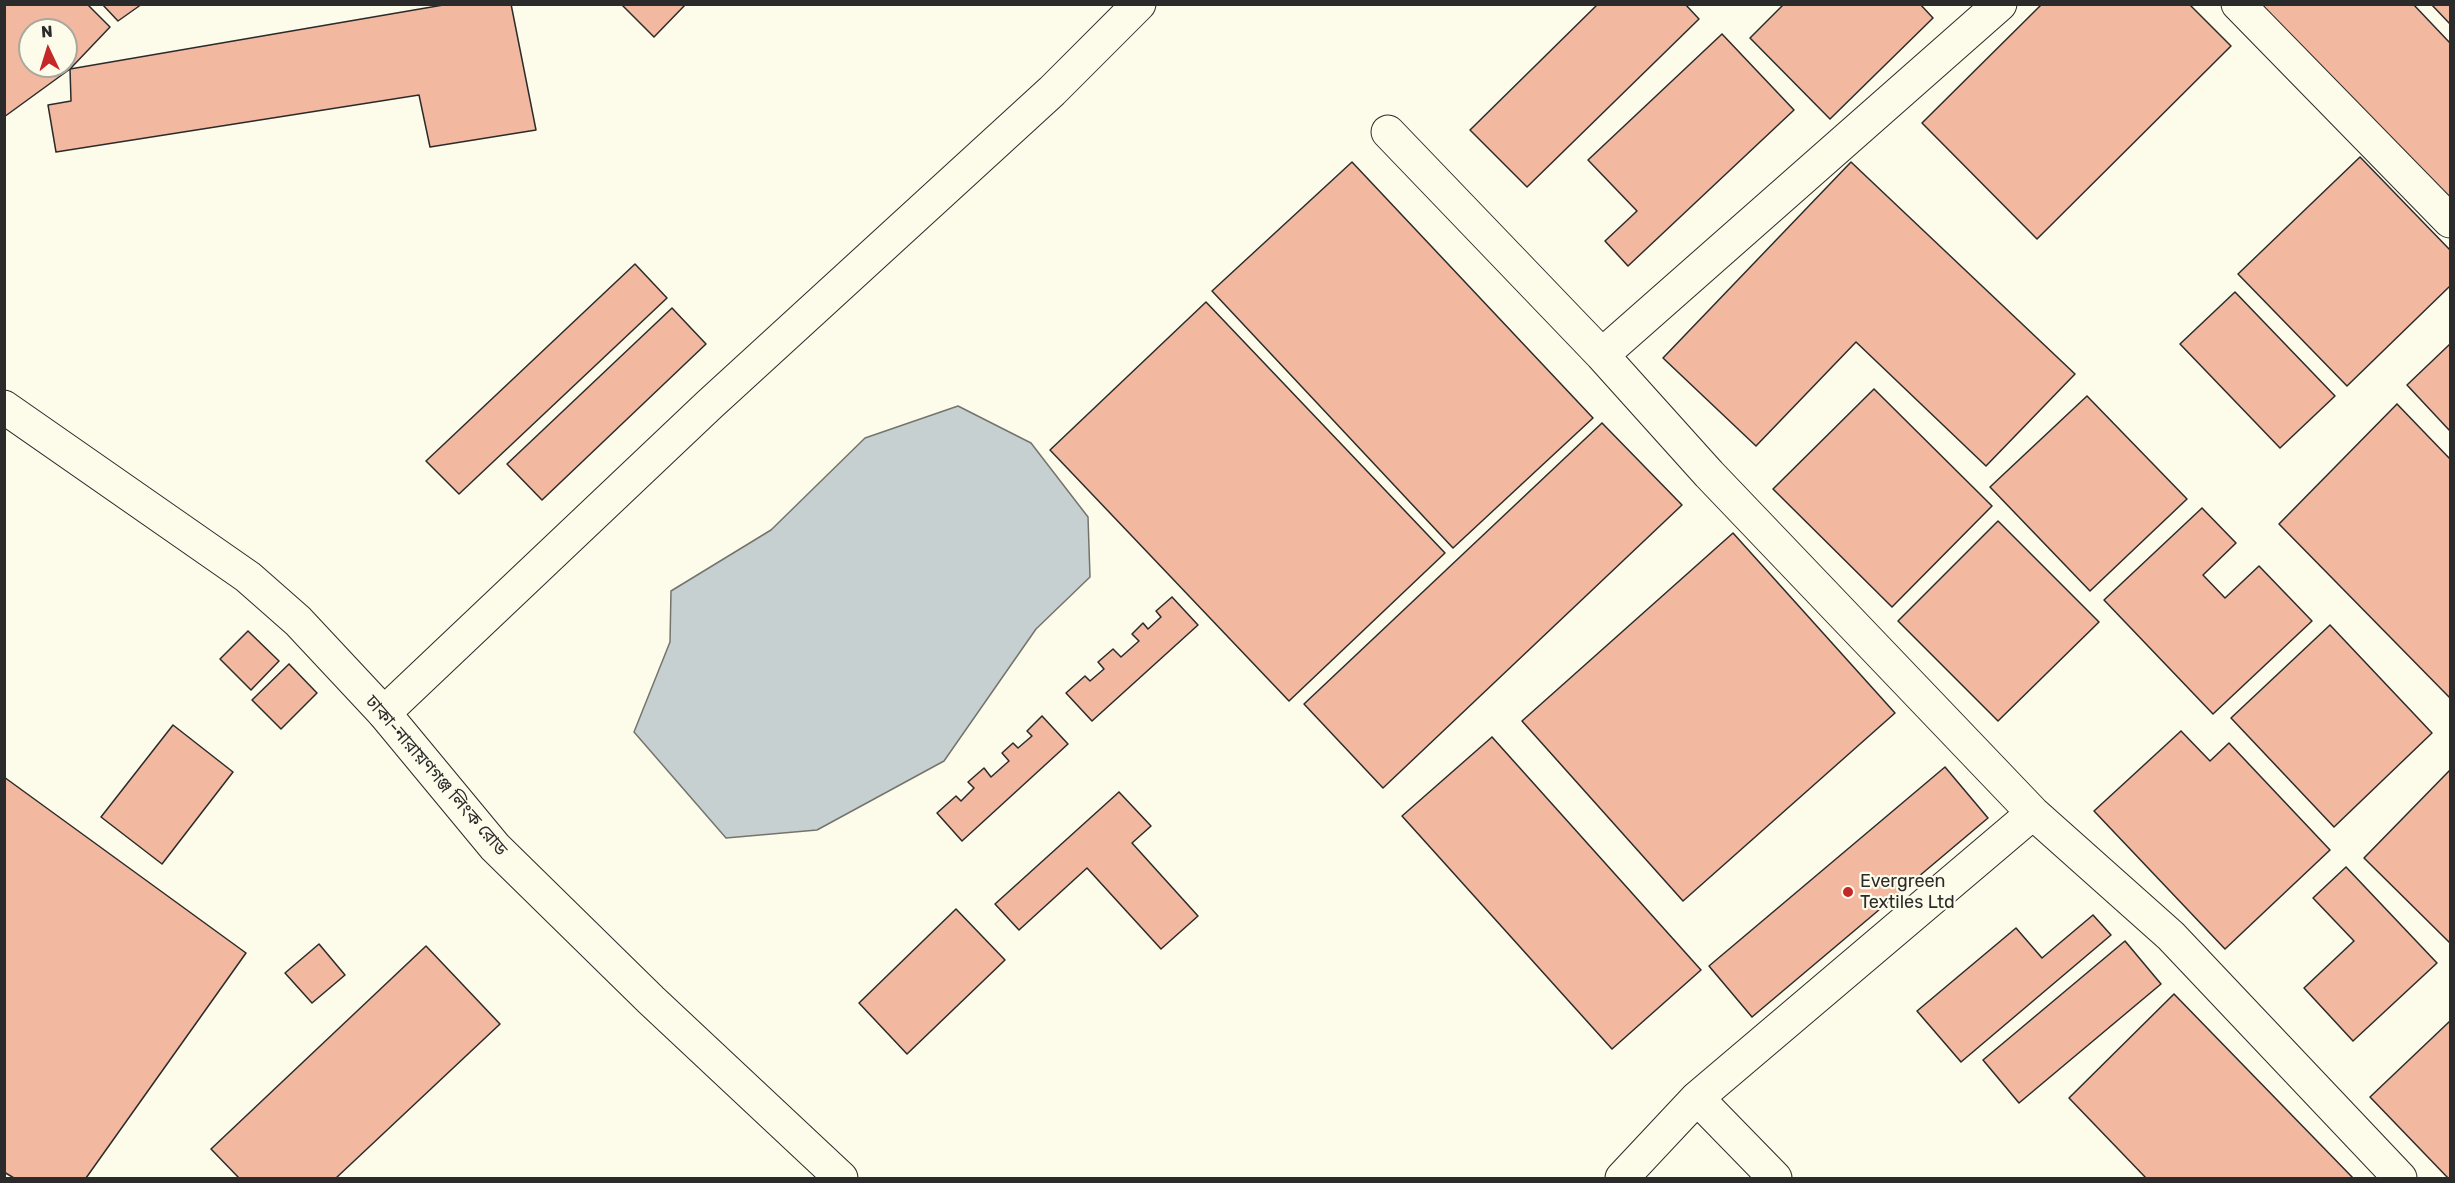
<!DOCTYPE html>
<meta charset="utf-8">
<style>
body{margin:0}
#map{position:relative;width:2455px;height:1183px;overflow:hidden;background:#fdfbea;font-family:Rubik,sans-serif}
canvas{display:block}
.frame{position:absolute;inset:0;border:6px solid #2b2b2b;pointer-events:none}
.north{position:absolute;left:18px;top:18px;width:60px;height:60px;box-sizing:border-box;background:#fdfbea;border:2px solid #a9a89e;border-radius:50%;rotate:356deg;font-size:16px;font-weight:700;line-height:24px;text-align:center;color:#2b2b2b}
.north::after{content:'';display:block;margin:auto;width:21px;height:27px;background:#c62828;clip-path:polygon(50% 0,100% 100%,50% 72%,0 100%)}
</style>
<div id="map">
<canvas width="2455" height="1183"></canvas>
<div class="frame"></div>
<div class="north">N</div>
</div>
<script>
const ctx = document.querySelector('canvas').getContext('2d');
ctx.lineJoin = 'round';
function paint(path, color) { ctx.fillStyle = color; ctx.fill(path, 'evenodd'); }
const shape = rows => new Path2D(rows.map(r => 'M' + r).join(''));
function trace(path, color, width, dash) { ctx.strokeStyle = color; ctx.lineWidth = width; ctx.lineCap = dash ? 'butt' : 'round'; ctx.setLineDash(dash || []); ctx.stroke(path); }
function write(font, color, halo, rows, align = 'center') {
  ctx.font = font + ' Rubik,"Noto Sans Bengali",sans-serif'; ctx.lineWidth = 4.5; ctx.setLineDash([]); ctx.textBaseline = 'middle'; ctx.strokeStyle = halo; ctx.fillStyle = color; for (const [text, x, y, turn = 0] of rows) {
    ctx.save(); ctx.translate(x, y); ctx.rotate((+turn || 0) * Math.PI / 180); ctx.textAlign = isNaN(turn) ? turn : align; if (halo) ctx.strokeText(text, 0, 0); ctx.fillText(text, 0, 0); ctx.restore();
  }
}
const water = shape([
 [958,406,1031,443,1088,517,1090,577,1036,629,944,761,817,830,726,838,634,732,670,642,671,591,771,530,865,438,958,406]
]);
const building = shape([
 [4,4,87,4,110,27,70,69,4,117,4,4],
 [30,30,66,30,66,66,30,66,30,30],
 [102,4,142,4,118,21,102,4],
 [449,4,511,4,536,130,430,147,419,95,56,152,48,105,71,101,70,69,449,4],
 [621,4,686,4,654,37,621,4],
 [1598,4,1685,4,1699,19,1527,187,1470,130,1598,4],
 [1784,4,1920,4,1933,18,1830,119,1750,38,1784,4],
 [2042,4,2189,4,2231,46,2037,239,1922,123,2042,4],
 [2256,4,2413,4,2450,43,2450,199,2256,4],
 [2431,4,2450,4,2450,24,2431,4],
 [1722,34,1794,110,1628,266,1605,241,1637,211,1588,160,1722,34],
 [2360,157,2450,250,2450,286,2347,386,2238,274,2360,157],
 [1352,162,1593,418,1453,548,1212,291,1352,162],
 [1851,162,2075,374,1986,466,1856,342,1756,446,1663,358,1851,162],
 [635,264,667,298,459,494,426,461,635,264],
 [2235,292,2335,396,2280,448,2180,344,2235,292],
 [1206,302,1445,553,1289,701,1050,450,1206,302],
 [672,308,706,344,542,500,507,464,672,308],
 [2450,344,2450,431,2407,385,2450,344],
 [1874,389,1992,506,1892,607,1773,489,1874,389],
 [2087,396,2187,499,2090,591,1990,487,2087,396],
 [2397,404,2450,459,2450,698,2279,524,2397,404],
 [1602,423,1682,505,1383,788,1304,704,1602,423],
 [2202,508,2236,543,2203,575,2225,598,2259,566,2312,621,2213,714,2104,600,2202,508],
 [1998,521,2099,622,1998,721,1898,621,1998,521],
 [1733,533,1895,713,1683,901,1522,721,1733,533],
 [1172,597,1198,625,1092,721,1066,693,1085,676,1090,681,1104,669,1098,662,1113,649,1121,657,1139,641,1132,634,1143,623,1148,629,1161,617,1156,611,1172,597],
 [2330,625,2432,733,2334,827,2231,718,2330,625],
 [248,631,279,661,251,690,220,659,248,631],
 [289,664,317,693,281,729,252,700,289,664],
 [1042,716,1068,744,962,841,937,813,956,796,961,801,974,788,968,782,984,768,991,777,1009,761,1002,753,1013,743,1018,748,1032,736,1027,731,1042,716],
 [173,725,233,772,162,864,101,817,173,725],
 [2181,731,2210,761,2229,743,2330,850,2225,949,2094,811,2181,731],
 [1492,737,1701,970,1612,1049,1402,816,1492,737],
 [1945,767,1988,818,1752,1017,1709,966,1945,767],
 [2450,770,2450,943,2364,858,2450,770],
 [4,777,246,953,86,1178,14,1178,4,1172,4,777],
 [1119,792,1151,826,1132,843,1198,916,1161,949,1087,868,1019,930,995,904,1119,792],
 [2346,867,2437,963,2353,1041,2304,988,2354,941,2313,898,2346,867],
 [956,909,1005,960,907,1054,859,1003,956,909],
 [2093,915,2111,935,1961,1062,1917,1011,2016,928,2042,958,2093,915],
 [2125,941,2161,984,2019,1103,1983,1060,2125,941],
 [319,944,345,975,312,1003,285,973,319,944],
 [426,946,500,1024,336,1178,239,1178,211,1149,426,946],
 [2174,994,2353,1178,2146,1178,2069,1098,2174,994],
 [2450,1021,2450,1178,2448,1178,2370,1097,2450,1021]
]);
const street = shape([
 [2238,4,2450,221],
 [1388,132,1602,355,1709,474,2033,813,2171,936,2400,1178],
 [1602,355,2000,4],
 [384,713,709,405,1052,91,1139,4],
 [1697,1098,1775,1178],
 [1622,1178,1697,1098,2033,813]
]);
const highway = shape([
 [4,407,248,577,298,621,384,713,495,847,651,1000,841,1178]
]);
const markers = [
 [1848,892,6,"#c62828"]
];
const streetNames = [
 ["ঢাকা-নারায়ণগঞ্জ লিংক রোড",436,776,49]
];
const poiNames = [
 ["Evergreen",1860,882],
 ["Textiles Ltd",1860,903]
];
paint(water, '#c7d0d0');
trace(water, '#74746e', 1.5);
paint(building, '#f2b8a0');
trace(building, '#2b2b2b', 1.5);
trace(street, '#2b2b2b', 35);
trace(highway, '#2b2b2b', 35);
trace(street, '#fdfbea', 33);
trace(highway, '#fdfbea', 33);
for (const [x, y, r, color] of markers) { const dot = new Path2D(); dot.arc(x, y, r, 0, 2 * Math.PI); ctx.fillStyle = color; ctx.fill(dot); trace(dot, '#fdfbea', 2); }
write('18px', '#2b2b2b', '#fdfbea', streetNames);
write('18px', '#2b2b2b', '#fdfbea', poiNames, 'left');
</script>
